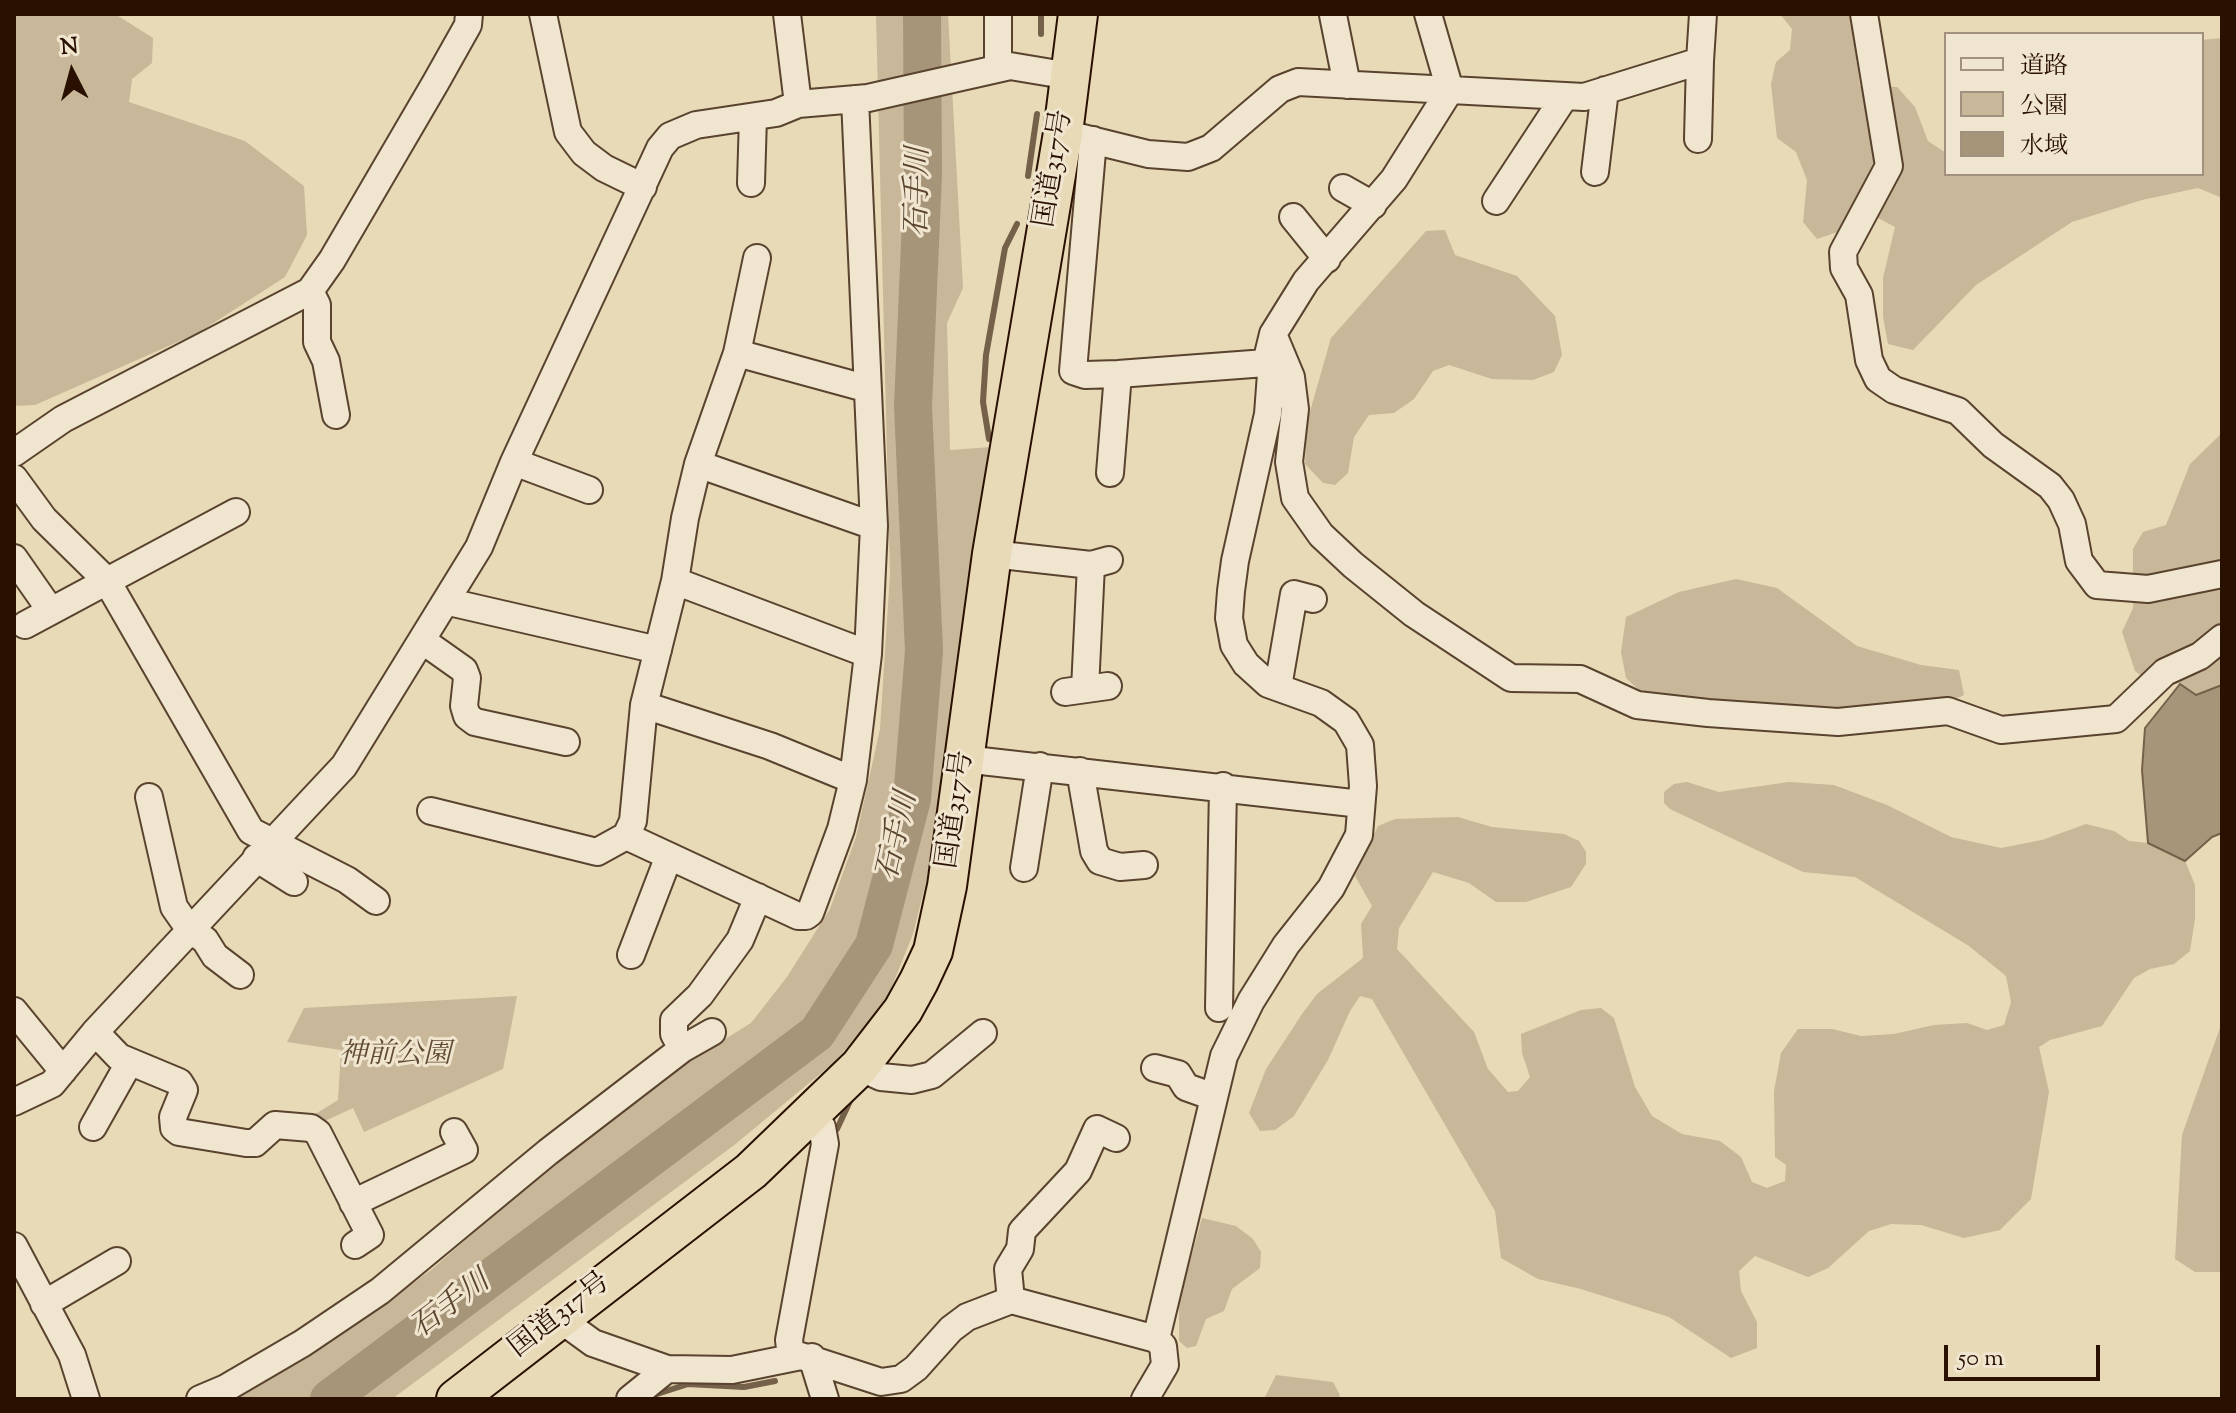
<!DOCTYPE html>
<meta charset="utf-8">
<style>
body{margin:0}
#map{position:relative;width:2236px;height:1413px;overflow:hidden;background:#e8d9b7;font-family:"Sorts Mill Goudy","Noto Serif JP",serif}
canvas{display:block}
.frame{position:absolute;inset:0;border:16px solid #291001;pointer-events:none}
.legend{position:absolute;left:1944px;top:32px;width:260px;height:144px;box-sizing:border-box;background:#f0e6d0;border:2px solid #a0907d;margin:0;padding:10px 14px;list-style:none;font-size:24px;color:#291001}
.legend li{display:flex;align-items:center;gap:16px;height:40px}
.legend b{width:40px;border:2px solid #a0907d}
.north{position:absolute;left:32px;top:32px;width:80px;height:80px;-webkit-text-stroke:6px #f0e6d0;paint-order:stroke;rotate:354deg;font-size:22px;font-weight:700;line-height:32px;text-align:center;color:#291001}
.north::after{content:'';display:block;margin:auto;width:28px;height:36px;background:#291001;clip-path:polygon(50% 0,100% 100%,50% 72%,0 100%)}
.scale{position:absolute;left:1944px;top:1345px;width:156px;height:36px;box-sizing:border-box;border:4px solid #291001;border-top:0;padding-left:10px;font-size:24px;line-height:28px;white-space:nowrap;color:#291001;-webkit-text-stroke:6px #f0e6d0;paint-order:stroke}
</style>
<div id="map">
<canvas width="2236" height="1413"></canvas>
<div class="frame"></div>
<ul class="legend">
<li><b style="height:10px;background:#f0e6d0"></b>道路</li>
<li><b style="height:22px;background:#c8b798"></b>公園</li>
<li><b style="height:22px;background:#a79579"></b>水域</li>
</ul>
<div class="north">N</div>
<div class="scale">50 m</div>
</div>
<script>
const ctx = document.querySelector('canvas').getContext('2d');
ctx.lineJoin = 'round';
function paint(path, color) { ctx.fillStyle = color; ctx.fill(path, 'evenodd'); }
const shape = rows => new Path2D(rows.map(r => 'M' + r).join(''));
function trace(path, color, width, dash) { ctx.strokeStyle = color; ctx.lineWidth = width; ctx.lineCap = dash ? 'butt' : 'round'; ctx.setLineDash(dash || []); ctx.stroke(path); }
function write(font, color, halo, rows, align = 'center') {
  ctx.font = font + ' "Sorts Mill Goudy","Noto Serif JP",serif'; ctx.lineWidth = 6; ctx.setLineDash([]); ctx.textBaseline = 'middle'; ctx.strokeStyle = halo; ctx.fillStyle = color; for (const [text, x, y, turn = 0] of rows) {
    ctx.save(); ctx.translate(x, y); ctx.rotate((+turn || 0) * Math.PI / 180); ctx.textAlign = isNaN(turn) ? turn : align; if (halo) ctx.strokeText(text, 0, 0); ctx.fillText(text, 0, 0); ctx.restore();
  }
}
const green = shape([
 [14,14,115,14,153,38,152,63,132,79,129,102,245,141,304,186,307,235,285,277,198,333,35,405,14,406],
 [876,14,948,14,963,288,947,323,950,450,992,447,927,878,913,934,890,991,871,1022,831,1065,733,1146,392,1399,233,1399,363,1319,431,1270,554,1163,667,1075,751,1023,787,977,830,909,856,837,880,729,890,574],
 [1780,14,1850,14,1860,86,1897,87,1915,107,1928,141,1946,153,1946,174,2202,174,2202,40,2222,38,2222,198,2198,188,2142,200,2072,222,1976,285,1913,350,1888,344,1883,317,1883,278,1895,227,1878,218,1817,239,1803,222,1807,180,1796,152,1777,138,1771,84,1776,62,1790,50,1792,29],
 [1445,230,1455,255,1517,276,1555,316,1562,355,1554,372,1533,380,1492,379,1449,365,1433,371,1414,399,1394,413,1369,415,1354,437,1348,473,1335,485,1323,483,1305,464,1307,422,1331,338,1426,231],
 [2222,433,2222,685,2196,695,2180,684,2143,677,2135,671,2122,632,2133,608,2133,549,2143,532,2166,525,2190,464],
 [1736,579,1777,588,1857,646,1921,665,1959,670,1964,695,1947,703,1839,710,1715,702,1640,691,1626,678,1621,652,1626,617,1679,592],
 [1687,782,1719,792,1789,782,1834,785,1887,805,1951,837,2001,848,2042,840,2086,824,2114,831,2129,841,2148,843,2185,861,2195,885,2195,919,2190,951,2174,964,2150,969,2134,978,2102,1026,2050,1040,2039,1047,2049,1092,2031,1199,2000,1230,1964,1238,1921,1225,1891,1224,1869,1231,1828,1268,1808,1277,1755,1256,1739,1271,1741,1291,1757,1322,1757,1348,1731,1358,1669,1317,1581,1289,1538,1279,1501,1258,1495,1211,1372,999,1360,996,1350,1011,1328,1060,1294,1116,1275,1130,1260,1131,1249,1113,1266,1069,1302,1014,1317,994,1363,958,1361,924,1372,906,1355,876,1378,826,1395,819,1458,817,1492,827,1564,834,1579,841,1586,852,1586,864,1571,887,1526,902,1496,902,1469,883,1433,872,1399,928,1397,949,1474,1032,1488,1069,1508,1092,1518,1091,1530,1077,1522,1053,1521,1034,1581,1010,1601,1008,1614,1018,1635,1087,1652,1116,1682,1134,1720,1141,1741,1157,1752,1182,1767,1188,1785,1181,1786,1165,1775,1157,1774,1091,1781,1053,1798,1029,1832,1029,1861,1036,1894,1034,1934,1025,1967,1023,1987,1030,2004,1025,2011,1002,2006,976,1969,946,1855,877,1803,872,1670,809,1664,803,1664,792,1674,784],
 [517,996,503,1069,364,1132,353,1108,314,1126,301,1123,338,1100,341,1050,287,1042,304,1008],
 [2222,1022,2222,1272,2195,1272,2175,1259,2182,1135],
 [1202,1218,1236,1226,1253,1239,1261,1252,1260,1268,1232,1289,1224,1311,1206,1319,1196,1346,1187,1348,1179,1341,1179,1301],
 [1276,1375,1333,1382,1340,1395,1338,1399,1264,1399]
]);
const water = shape([
 [2180,684,2196,695,2222,685,2222,833,2212,837,2185,861,2148,843,2142,770,2145,728,2180,684]
]);
const stream = shape([
 [1041,34,1041,14],
 [1028,176,1037,114],
 [989,439,983,402,986,355,1005,248,1017,224],
 [837,1129,851,1099],
 [654,1395,688,1384,744,1387,775,1381]
]);
const river = shape([
 [329,1399,817,1033,874,945,912,799,924,651,913,406,923,174,922,14]
]);
const minor = shape([
 [543,14,568,132,584,153,604,168,643,187],
 [787,14,798,104],
 [998,14,998,68],
 [1864,14,1889,166,1843,252,1844,268,1859,295,1869,360,1878,379,1894,390,1958,411,1993,445,2050,486,2061,500,2072,524,2079,561,2097,585,2148,589,2222,574],
 [1333,15,1347,85],
 [1063,133,1148,154,1188,157,1211,148,1280,89,1298,82,1584,97,1700,61,1703,14],
 [1698,139,1700,61],
 [1093,140,1073,371,1085,375,1118,374,1266,363],
 [1595,172,1605,90],
 [751,183,753,117],
 [1343,188,1373,205],
 [1496,201,1565,96],
 [1293,217,1327,259],
 [310,291,317,305,317,342,326,361,336,415],
 [1273,334,1291,377,1295,409,1289,462,1295,498,1321,535,1353,565,1414,614,1511,678,1580,679,1637,705,1708,713,1838,722,1948,711,2001,730,2116,719,2165,672,2200,656,2222,638],
 [737,353,865,388],
 [14,453,63,419,310,291,332,260,436,82,468,25,469,14],
 [514,462,589,490],
 [698,464,874,526],
 [1110,473,1118,374],
 [14,478,44,519,107,581,251,831,347,880,376,901],
 [992,554,1091,565,1109,560],
 [14,558,51,611],
 [675,581,868,654],
 [449,602,658,650],
 [25,625,236,512],
 [423,641,464,670,467,678,464,706,467,716,475,722,566,742],
 [1278,687,1294,594,1313,599],
 [1085,689,1091,565],
 [1065,692,1108,686],
 [644,705,770,746,853,780],
 [964,759,1361,804],
 [1080,771,1094,851,1100,861,1120,867,1144,865],
 [149,797,174,907,190,930,205,940,215,956,240,975],
 [431,811,597,852,626,836,633,821,644,705,675,581,685,518,698,464,737,353,757,258],
 [626,836,798,916,806,916,810,913,841,829,853,780,868,654,874,526,855,99],
 [256,858,294,882],
 [1024,868,1040,766],
 [631,955,669,856],
 [1219,1008,1223,786],
 [14,1011,63,1071],
 [95,1032,119,1057,179,1082,184,1090,173,1117,174,1128,179,1132,246,1143,255,1143,275,1125,311,1128,318,1133,370,1235,355,1245],
 [682,1049,674,1034,674,1020,700,995,740,940,758,897],
 [859,1067,881,1077,912,1080,932,1075,983,1033],
 [1155,1068,1178,1074,1186,1087,1214,1097],
 [14,1102,52,1084,95,1032,344,766,479,547,514,462,660,148,670,136,696,125,776,113,798,104,868,98,1010,66,1070,76],
 [93,1127,129,1063],
 [353,1203,464,1150,454,1132],
 [14,1246,72,1355,86,1399],
 [1011,1300,1008,1269,1020,1249,1022,1231,1078,1171,1097,1129,1116,1138],
 [44,1304,117,1261],
 [563,1315,571,1327,593,1343,667,1369,732,1370,801,1356,881,1382,901,1379,916,1368,951,1329,967,1317,1011,1300,1156,1339,1163,1346,1165,1365,1145,1399],
 [1156,1339,1224,1056,1251,1001,1286,945,1331,888,1359,835,1363,786,1360,745,1346,721,1321,703,1268,684,1246,664,1234,645,1229,618,1231,591,1235,561,1268,414,1271,374,1266,363,1273,334,1306,281,1394,179,1450,90,1428,14],
 [791,1357,789,1340,825,1144,822,1127,811,1116],
 [812,1357,825,1399],
 [200,1399,226,1388,303,1343,380,1291,548,1152,682,1049,712,1032],
 [630,1399,667,1369]
]);
const highway = shape([
 [456,1399,751,1171,859,1067,903,1010,919,981,933,951,947,886,992,554,1063,133,1078,14]
]);
const streetNames = [
 ["国道317号",1056,169,-81],
 ["国道317号",958,810,-82],
 ["国道317号",561,1317,-38]
];
const parkNames = [
 ["神前公園",395,1057]
];
const waterNames = [
 ["石手川",921,192,-89],
 ["石手川",900,837,-77],
 ["石手川",452,1307,-37]
];
paint(green, '#c8b798');
paint(water, '#a79579');
trace(water, '#756049', 2);
trace(stream, '#756049', 6);
trace(river, '#a79579', 38);
trace(minor, '#59422e', 30);
trace(highway, '#291001', 42);
trace(minor, '#f0e6d0', 26);
trace(highway, '#e8d9b7', 38);
write('28px', '#291001', '#f0e6d0', streetNames);
write('italic 28px', '#614a36', '#f0e6d0', parkNames);
write('italic 30px', '#5b4531', '#f0e6d0', waterNames);
</script>
